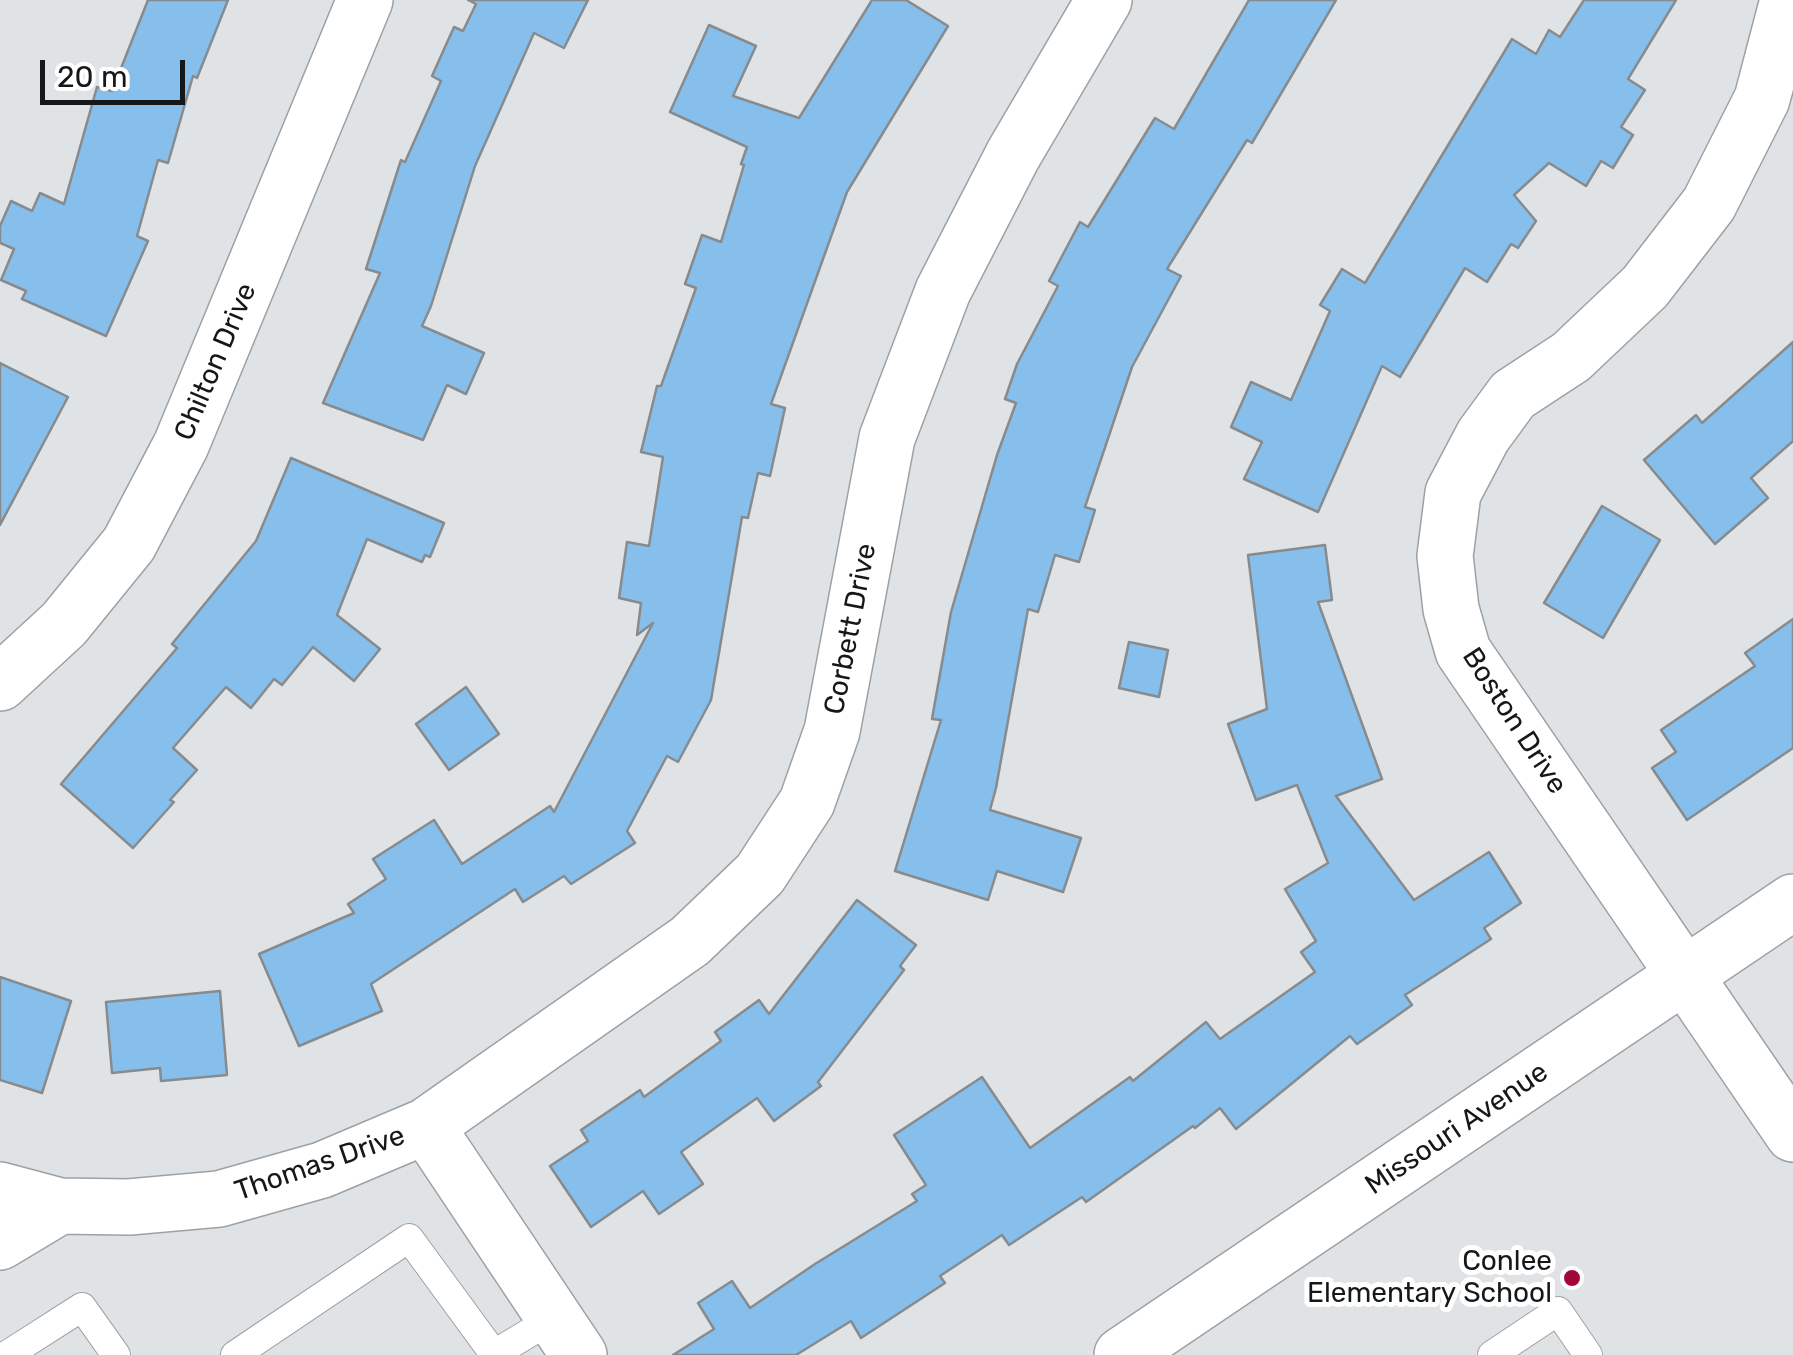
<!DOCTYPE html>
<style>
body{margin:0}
#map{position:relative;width:1793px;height:1355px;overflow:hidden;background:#e0e3e6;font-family:Rubik,sans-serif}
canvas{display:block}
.scale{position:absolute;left:40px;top:60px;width:145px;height:45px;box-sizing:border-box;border:5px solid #161718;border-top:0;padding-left:12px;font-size:30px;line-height:35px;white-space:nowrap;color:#161718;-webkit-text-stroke:8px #fff;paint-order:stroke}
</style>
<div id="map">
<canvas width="1793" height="1355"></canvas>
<div class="scale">20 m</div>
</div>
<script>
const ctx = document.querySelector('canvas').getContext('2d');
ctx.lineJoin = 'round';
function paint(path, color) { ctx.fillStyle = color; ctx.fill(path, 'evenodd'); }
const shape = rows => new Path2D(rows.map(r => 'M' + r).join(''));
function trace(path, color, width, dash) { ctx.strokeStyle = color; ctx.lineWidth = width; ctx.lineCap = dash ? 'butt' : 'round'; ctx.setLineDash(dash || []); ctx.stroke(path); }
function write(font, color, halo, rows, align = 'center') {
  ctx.font = font + ' Rubik,sans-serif'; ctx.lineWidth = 10; ctx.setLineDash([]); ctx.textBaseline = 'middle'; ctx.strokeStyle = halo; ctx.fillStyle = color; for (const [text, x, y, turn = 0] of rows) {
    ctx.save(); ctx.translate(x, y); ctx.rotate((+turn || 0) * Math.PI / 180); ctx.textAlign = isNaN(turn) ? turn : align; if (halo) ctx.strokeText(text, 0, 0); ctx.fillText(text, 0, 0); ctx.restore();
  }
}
const building = shape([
 [148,0,228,0,197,78,193,76,168,163,158,160,137,236,148,241,106,336,22,299,26,291,1,280,14,249,0,243,0,226,11,201,32,211,40,193,64,204,97,87,112,91,148,0],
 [468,0,588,0,564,48,534,33,475,166,431,306,422,326,484,353,466,394,447,385,423,440,323,403,380,273,366,269,401,160,405,162,441,81,432,76,454,27,463,31,476,4,468,0],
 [872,0,906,0,948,26,847,192,771,404,785,408,770,476,758,473,748,518,742,517,711,700,678,762,667,756,627,831,635,843,571,884,564,876,523,902,515,889,371,984,382,1011,299,1046,259,954,354,913,348,904,386,879,373,859,434,820,462,864,550,806,554,812,653,623,637,635,641,603,619,598,627,542,649,546,663,457,641,452,657,386,661,386,696,288,685,284,702,235,721,242,744,165,741,164,747,147,670,112,709,25,756,46,733,96,799,118,872,0],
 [1249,0,1336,0,1252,143,1247,140,1167,269,1181,276,1132,367,1085,507,1095,510,1079,562,1055,555,1038,612,1028,609,996,788,990,810,1081,838,1063,892,997,871,988,900,895,871,941,720,932,719,951,612,997,455,1016,403,1005,399,1017,364,1058,286,1049,281,1080,222,1088,227,1155,118,1174,129,1249,0],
 [1584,0,1676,0,1628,79,1645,90,1621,127,1633,135,1613,168,1601,161,1586,186,1549,163,1514,195,1536,221,1518,248,1511,244,1487,282,1465,268,1400,377,1382,366,1318,512,1244,479,1262,442,1231,427,1251,382,1291,400,1330,311,1320,305,1342,269,1365,283,1512,39,1536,54,1549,30,1560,37,1584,0],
 [1793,342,1793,441,1751,478,1768,498,1715,544,1644,460,1696,415,1702,423,1793,342],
 [0,363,68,397,0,525,0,363],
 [291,458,444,523,430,557,425,555,422,562,367,539,337,615,380,649,354,681,313,647,282,685,274,679,251,708,226,687,173,748,197,770,170,800,174,802,133,848,61,784,177,648,172,644,256,541,291,458],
 [1602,506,1660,540,1603,638,1544,603,1602,506],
 [1325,545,1332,600,1318,602,1382,779,1336,796,1414,900,1489,852,1521,903,1484,928,1491,939,1405,995,1412,1005,1357,1044,1350,1036,1236,1129,1220,1108,1195,1128,1193,1126,1086,1202,1082,1197,1009,1245,1002,1235,940,1276,945,1283,861,1338,851,1321,796,1355,673,1355,714,1329,698,1303,732,1281,750,1308,815,1264,917,1201,912,1194,926,1185,894,1135,982,1077,1030,1148,1130,1077,1133,1081,1206,1022,1220,1039,1315,972,1301,952,1316,941,1285,889,1328,863,1297,785,1256,800,1228,724,1267,709,1248,555,1325,545],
 [1793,619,1793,748,1687,820,1652,768,1676,752,1661,730,1755,666,1745,653,1793,619],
 [1129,642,1168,650,1159,697,1119,688,1129,642],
 [466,687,499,734,449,770,416,724,466,687],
 [857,900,916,945,900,966,904,970,818,1082,821,1086,774,1121,757,1098,681,1152,703,1184,659,1214,643,1191,591,1227,550,1166,588,1141,581,1130,640,1090,644,1097,721,1041,715,1032,759,1000,769,1014,857,900],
 [0,977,71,1001,42,1093,0,1080,0,977],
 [220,991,227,1075,161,1081,160,1068,112,1073,106,1002,220,991]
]);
const service = shape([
 [7,1355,82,1307,116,1355],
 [235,1355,409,1238,494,1354,554,1318],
 [1492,1355,1558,1311,1588,1355]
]);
const minor = shape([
 [1788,0,1762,99,1709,204,1645,287,1571,357,1513,395,1483,436,1453,493,1445,556,1451,609,1463,651,1793,1134],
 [0,683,64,624,129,544,181,445,365,0],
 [426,1126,579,1355],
 [0,1190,60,1206,129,1207,219,1199,322,1170,426,1126,690,941,760,874,807,802,832,731,887,438,943,291,1013,155,1104,0],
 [0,1242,60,1206]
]);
const secondary = shape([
 [1122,1355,1793,902]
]);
const markers = [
 [1572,1278,10,"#a3073a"]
];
const streetNames = [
 ["Chilton Drive",216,362,-67],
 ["Corbett Drive",851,629,-79],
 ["Boston Drive",1514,721,57],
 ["Missouri Avenue",1457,1129,-34],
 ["Thomas Drive",320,1164,-19]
];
const poiNames = [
 ["Conlee",1552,1262],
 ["Elementary School",1552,1294]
];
paint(building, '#87bfec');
trace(building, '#888b8d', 2.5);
trace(service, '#9ea1a4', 30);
trace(minor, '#9ea1a4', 58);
trace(secondary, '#9ea1a4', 58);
trace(service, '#fff', 28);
trace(minor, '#fff', 55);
trace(secondary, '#fff', 55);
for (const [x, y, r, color] of markers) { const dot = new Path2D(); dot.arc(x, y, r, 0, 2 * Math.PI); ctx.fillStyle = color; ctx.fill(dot); trace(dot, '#fff', 4); }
write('28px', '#161718', '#fff', streetNames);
write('28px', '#161718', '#fff', poiNames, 'right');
</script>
